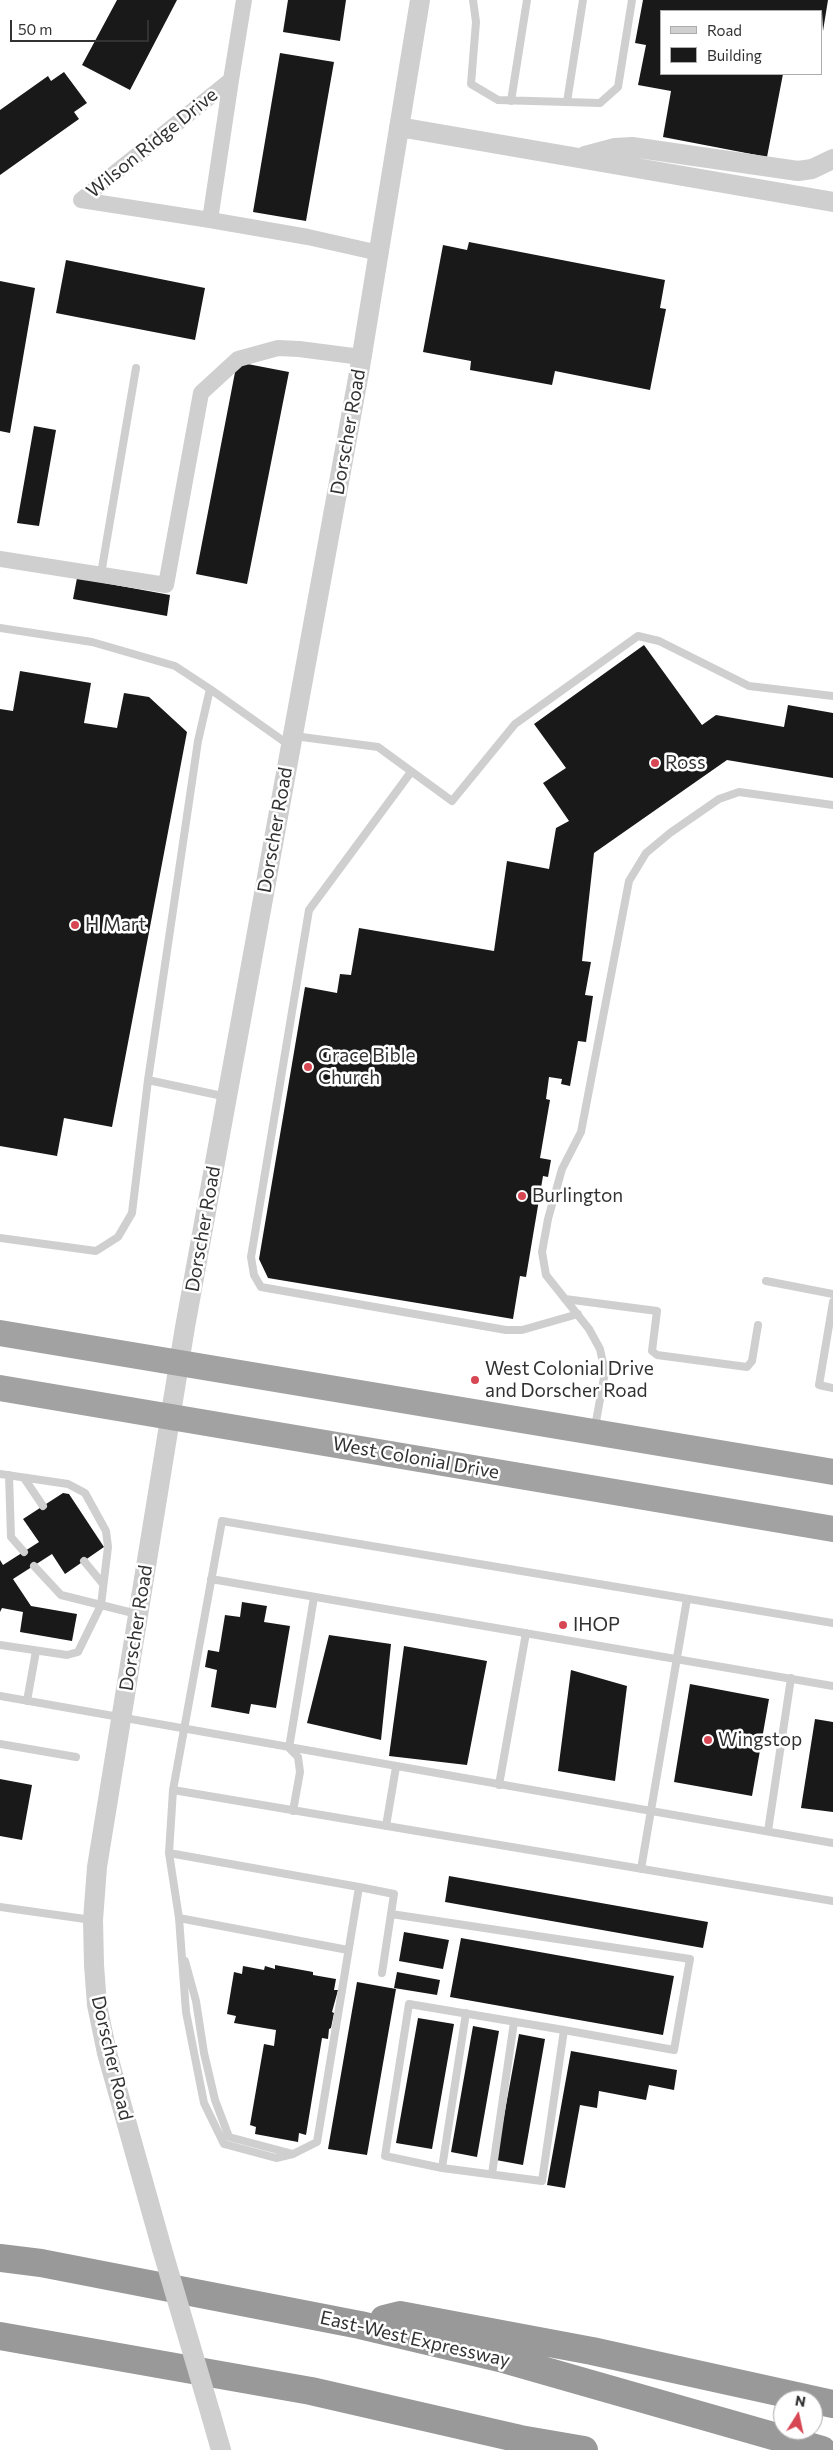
<!DOCTYPE html>
<style>
body{margin:0}
#map{position:relative;width:833px;height:2450px;overflow:hidden;background:#fff;font-family:Commissioner,sans-serif}
canvas{display:block}
.legend{position:absolute;left:660px;top:10px;width:162px;height:65px;box-sizing:border-box;background:#fff;border:1px solid #adadad;margin:0;padding:6px 9px;list-style:none;font-size:15px;color:#323232}
.legend li{display:flex;align-items:center;gap:10px;height:25px}
.legend b{width:25px;border:1px solid #adadad}
.north{position:absolute;left:773px;top:2390px;width:50px;height:50px;box-sizing:border-box;background:#fff;border:1px solid #adadad;border-radius:50%;rotate:10deg;font-size:14px;font-weight:700;line-height:20px;text-align:center;color:#323232}
.north::after{content:'';display:block;margin:auto;width:18px;height:22px;background:#d64653;clip-path:polygon(50% 0,100% 100%,50% 72%,0 100%)}
.scale{position:absolute;left:10px;top:20px;width:139px;height:22px;box-sizing:border-box;border:2px solid #323232;border-top:0;padding-left:6px;font-size:15px;line-height:18px;white-space:nowrap;color:#323232;-webkit-text-stroke:4px #fff;paint-order:stroke}
</style>
<div id="map">
<canvas width="833" height="2450"></canvas>
<ul class="legend">
<li><b style="height:6px;background:#cfcfcf"></b>Road</li>
<li><b style="height:14px;background:#191919"></b>Building</li>
</ul>
<div class="north">N</div>
<div class="scale">50 m</div>
</div>
<script>
const ctx = document.querySelector('canvas').getContext('2d');
ctx.lineJoin = 'round';
function paint(path, color) { ctx.fillStyle = color; ctx.fill(path, 'evenodd'); }
const shape = rows => new Path2D(rows.map(r => 'M' + r).join(''));
function trace(path, color, width, dash) { ctx.strokeStyle = color; ctx.lineWidth = width; ctx.lineCap = dash ? 'butt' : 'round'; ctx.setLineDash(dash || []); ctx.stroke(path); }
function write(font, color, halo, rows, align = 'center') {
  ctx.font = font + ' Commissioner,sans-serif'; ctx.lineWidth = 5; ctx.setLineDash([]); ctx.textBaseline = 'middle'; ctx.strokeStyle = halo; ctx.fillStyle = color; for (const [text, x, y, turn = 0] of rows) {
    ctx.save(); ctx.translate(x, y); ctx.rotate((+turn || 0) * Math.PI / 180); ctx.textAlign = isNaN(turn) ? turn : align; if (halo) ctx.strokeText(text, 0, 0); ctx.fillText(text, 0, 0); ctx.restore();
  }
}
const building = shape([
 [117,0,177,0,130,90,82,65],
 [288,0,346,0,340,41,283,32],
 [643,0,828,0,823,31,822,11,662,11,662,74,783,74,767,157,663,137,671,91,638,85,646,45,635,43],
 [280,53,334,62,306,221,253,212],
 [64,72,87,103,74,112,79,119,0,175,0,110,48,76,51,81],
 [469,242,665,280,660,308,666,309,650,390,555,371,552,385,470,370,471,361,423,352,443,245,467,250],
 [66,260,205,288,195,340,56,313],
 [0,281,35,288,10,433,0,431],
 [237,362,289,372,247,584,196,574],
 [34,426,56,430,39,526,17,523],
 [77,578,170,595,167,616,73,599],
 [644,645,702,725,716,715,784,727,788,705,833,713,833,778,727,760,594,853,582,961,591,962,585,995,593,996,586,1042,578,1041,570,1086,561,1084,562,1079,549,1077,546,1099,550,1100,540,1158,551,1160,548,1177,543,1176,526,1277,520,1276,513,1319,268,1278,259,1259,305,987,337,993,340,974,351,975,359,928,494,951,507,861,549,869,556,828,569,821,543,783,566,768,534,724],
 [20,671,91,683,84,723,117,728,124,693,149,697,187,732,112,1127,64,1118,57,1156,0,1146,0,709,13,711],
 [63,1493,69,1494,104,1547,65,1574,52,1554,13,1579,31,1606,77,1614,72,1641,20,1632,23,1612,2,1608,0,1612,0,1560,3,1565,39,1542,23,1519],
 [242,1602,267,1606,264,1622,290,1626,276,1708,251,1704,249,1714,211,1707,217,1670,205,1667,208,1650,219,1652,225,1615,240,1617],
 [329,1635,391,1644,381,1740,307,1723],
 [404,1646,487,1661,467,1765,389,1756],
 [571,1670,627,1686,615,1781,558,1771],
 [690,1684,769,1699,752,1796,674,1782],
 [815,1719,833,1722,833,1812,801,1808],
 [0,1779,32,1785,22,1840,0,1836],
 [449,1876,708,1922,703,1948,445,1902],
 [404,1932,449,1940,443,1969,399,1961],
 [461,1938,674,1976,663,2035,450,1997],
 [275,1965,313,1972,313,1975,336,1979,334,1990,338,1990,332,2012,334,2013,331,2028,329,2029,328,2039,322,2038,306,2135,299,2133,298,2142,255,2134,256,2127,250,2125,264,2044,274,2046,276,2030,234,2023,236,2016,227,2014,234,1972,242,1974,243,1966,264,1970,265,1966,275,1969],
 [397,1972,440,1980,437,1995,394,1988],
 [357,1982,396,1989,367,2155,328,2149],
 [418,2018,454,2024,432,2149,396,2143],
 [473,2026,499,2031,477,2157,451,2152],
 [519,2034,545,2039,523,2165,496,2160],
 [571,2051,677,2070,674,2090,649,2085,646,2100,599,2091,597,2108,580,2105,565,2188,547,2185]
]);
const service = shape([
 [473,0,476,22,471,84,498,100,600,103,618,87,632,0],
 [511,101,527,0],
 [567,102,583,0],
 [101,574,136,368],
 [0,628,92,642,175,666,210,689],
 [294,736,378,747,452,801,515,724,638,636,659,641,749,686,833,696],
 [411,772,309,910,251,1257,254,1275,261,1287,506,1330,522,1330,578,1314],
 [148,1080,227,1097],
 [0,1238,96,1251,118,1237,132,1213,148,1080,198,741,210,689,289,745],
 [766,1281,833,1294],
 [565,1299,657,1311,652,1351,657,1355,747,1367,752,1361,758,1325],
 [833,1302,819,1385,833,1388],
 [595,1427,605,1372,600,1349,589,1329,546,1275,542,1252,548,1219,562,1169,581,1132,629,881,646,853,670,833,719,799,739,792,833,805],
 [0,1474,68,1484,85,1493,106,1531,108,1547,101,1605,137,1614],
 [9,1475,11,1537,24,1552],
 [24,1478,43,1506],
 [84,1561,103,1584],
 [211,1579,833,1686],
 [0,1645,67,1655,78,1652,101,1605,61,1595,34,1566],
 [0,1696,833,1843],
 [27,1701,36,1651],
 [0,1744,76,1757],
 [499,1785,526,1633],
 [173,1790,833,1901],
 [293,1811,300,1772,298,1757,289,1748,314,1597],
 [386,1826,396,1767],
 [768,1831,791,1678],
 [169,1853,359,1887,317,2142,293,2154,276,2158,224,2144,204,2103,186,2012,179,1918,169,1853,173,1790,222,1521,833,1623],
 [641,1869,687,1599],
 [359,1887,394,1894,382,1973],
 [0,1907,92,1920],
 [391,1914,690,1959,674,2050,564,2030,409,2004,385,2156,442,2168,542,2181,564,2030],
 [179,1918,348,1950],
 [185,1961,196,2001,204,2053,215,2100,229,2137,293,2154],
 [442,2168,466,2013],
 [492,2174,514,2022]
]);
const minor = shape([
 [231,80,81,200,210,220,231,80,244,0],
 [210,220,308,237,379,253],
 [0,559,166,585,201,393,238,359,278,348,299,349,361,357]
]);
const tertiary = shape([
 [399,127,833,202],
 [585,156,615,148,632,147,798,171,812,169,833,159],
 [162,2249,107,2053,97,2005,94,1965,93,1920,97,1867,185,1327,360,367,420,0],
 [211,2415,221,2450]
]);
const trunk = shape([
 [0,1333,833,1472],
 [0,1388,833,1529]
]);
const motorway = shape([
 [0,2258,41,2263,360,2325,500,2358,822,2450],
 [384,2319,400,2315,592,2351,833,2404],
 [0,2336,311,2391,520,2439,584,2450]
]);
const tertiaryBridge = shape([
 [162,2249,211,2415]
]);
const markers = [
 [655,763,5,"#d64653"],
 [75,925,5,"#d64653"],
 [308,1067,5,"#d64653"],
 [522,1196,5,"#d64653"],
 [475,1380,5,"#d64653"],
 [563,1625,5,"#d64653"],
 [708,1740,5,"#d64653"]
];
const streetNames = [
 ["Wilson Ridge Drive",152,143,-39],
 ["Dorscher Road",348,432,-80],
 ["Dorscher Road",275,830,-80],
 ["Dorscher Road",203,1229,-80],
 ["West Colonial Drive",416,1458,10],
 ["Dorscher Road",136,1628,-81],
 ["Dorscher Road",112,2058,77],
 ["East-West Expressway",415,2339,13]
];
const poiNames = [
 ["Ross",665,763],
 ["H Mart",85,925],
 ["Grace Bible",318,1056],
 ["Church",318,1078],
 ["Burlington",532,1196],
 ["West Colonial Drive",485,1369],
 ["and Dorscher Road",485,1391],
 ["IHOP",573,1625],
 ["Wingstop",718,1740]
];
paint(building, '#191919');
trace(service, '#cfcfcf', 8);
trace(minor, '#cfcfcf', 16);
trace(tertiary, '#cfcfcf', 20);
trace(trunk, '#a2a2a2', 26);
trace(motorway, '#999', 28);
trace(tertiaryBridge, '#cfcfcf', 20);
for (const [x, y, r, color] of markers) { const dot = new Path2D(); dot.arc(x, y, r, 0, 2 * Math.PI); ctx.fillStyle = color; ctx.fill(dot); trace(dot, '#fff', 2); }
write('19px', '#323232', '#fff', streetNames);
write('19px', '#323232', '#fff', poiNames, 'left');
</script>
